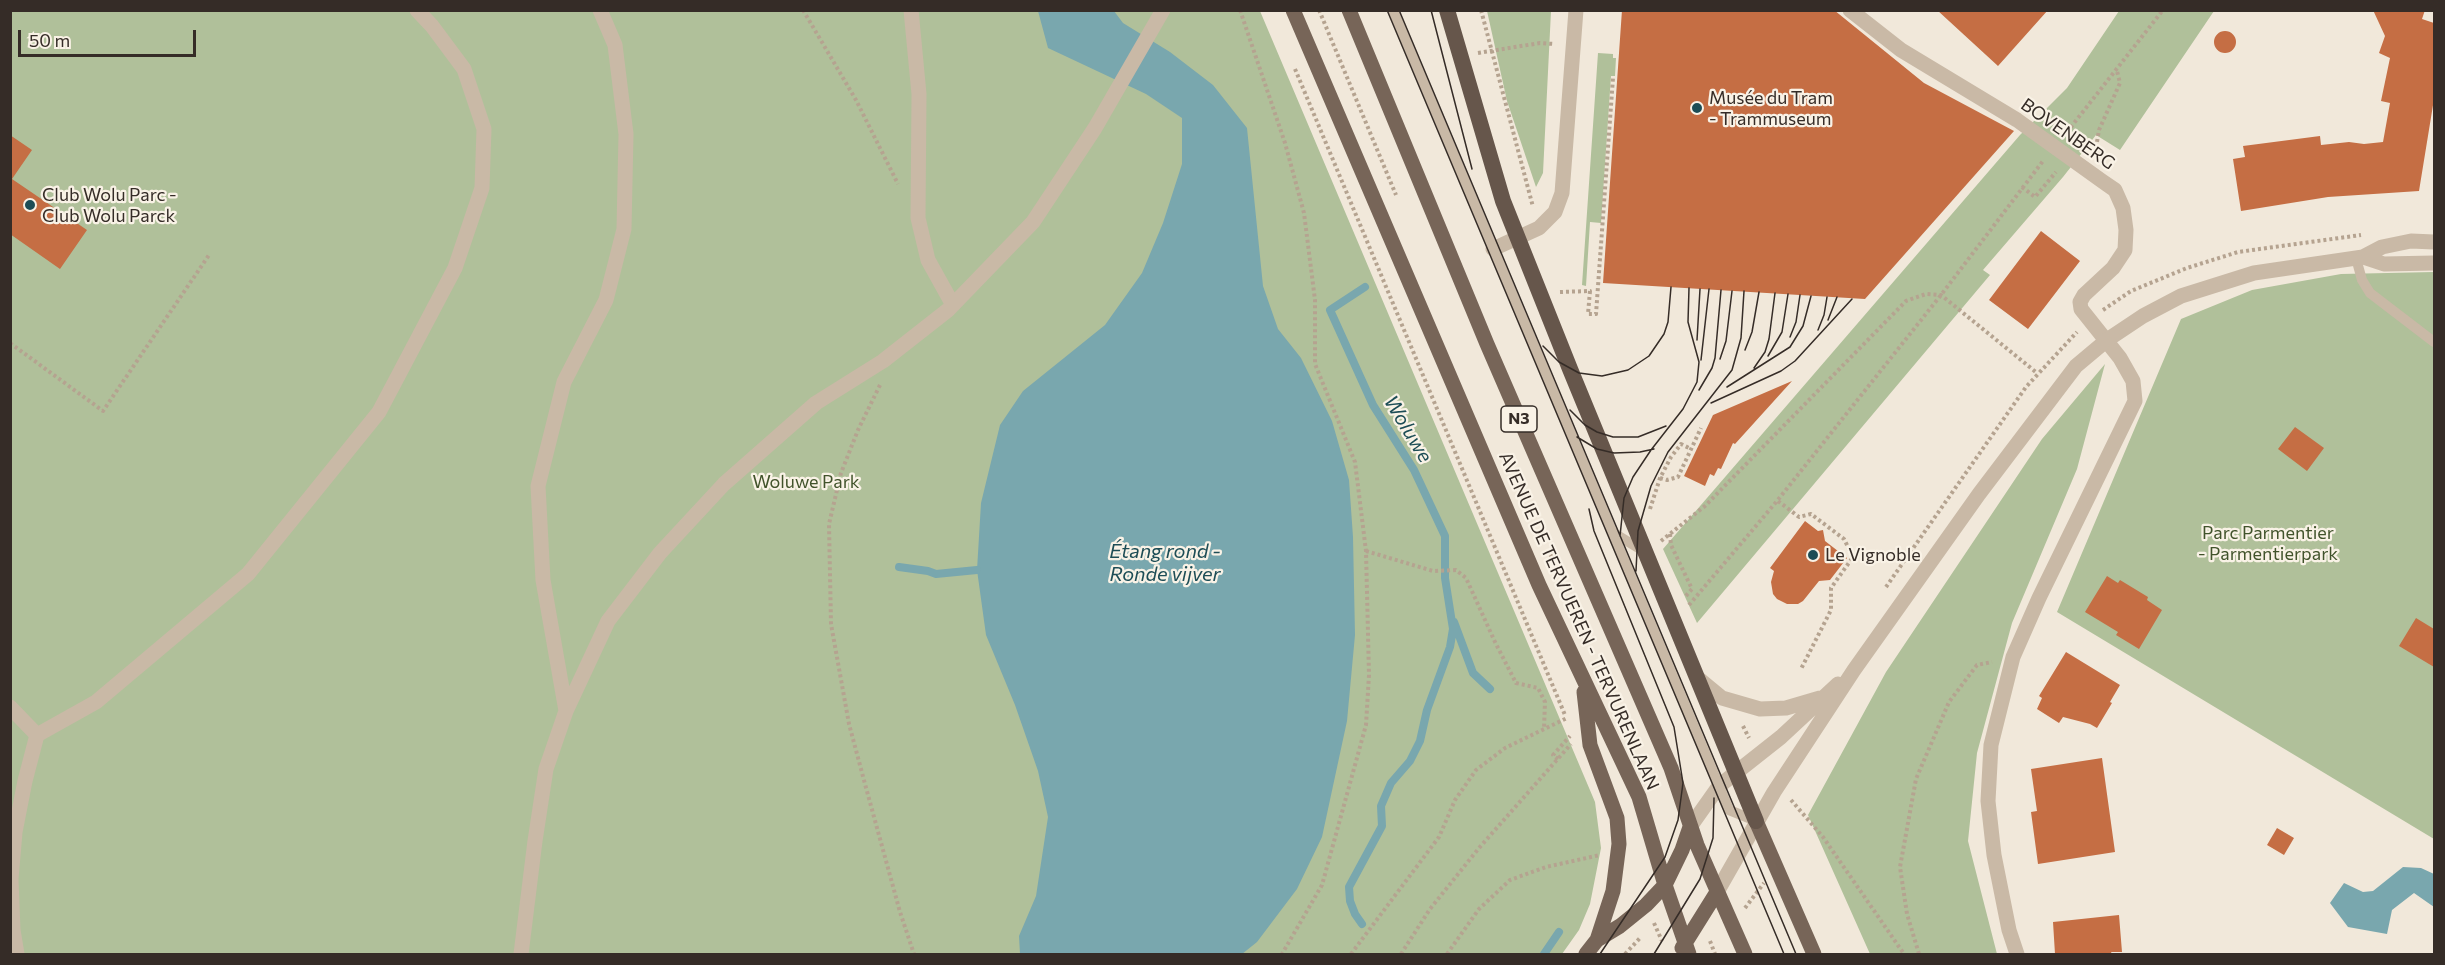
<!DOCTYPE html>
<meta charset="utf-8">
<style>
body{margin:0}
#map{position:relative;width:2445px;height:965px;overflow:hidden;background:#f1e8da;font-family:Commissioner,sans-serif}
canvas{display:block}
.frame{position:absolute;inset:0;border:12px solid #352c27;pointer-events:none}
.scale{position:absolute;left:18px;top:30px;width:178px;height:27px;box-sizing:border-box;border:3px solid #352c27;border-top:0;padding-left:8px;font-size:18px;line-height:21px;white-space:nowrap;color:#352c27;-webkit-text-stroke:4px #f9f2e6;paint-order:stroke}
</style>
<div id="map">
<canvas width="2445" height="965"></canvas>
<div class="frame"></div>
<div class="scale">50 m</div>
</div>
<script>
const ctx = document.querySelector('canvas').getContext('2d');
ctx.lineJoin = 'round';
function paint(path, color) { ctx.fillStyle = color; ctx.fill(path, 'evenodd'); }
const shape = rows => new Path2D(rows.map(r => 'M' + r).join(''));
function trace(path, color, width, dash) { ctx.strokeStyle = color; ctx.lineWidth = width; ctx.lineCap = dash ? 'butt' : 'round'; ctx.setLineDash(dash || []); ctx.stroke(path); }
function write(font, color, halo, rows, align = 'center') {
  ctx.font = font + ' Commissioner,sans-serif'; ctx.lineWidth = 4.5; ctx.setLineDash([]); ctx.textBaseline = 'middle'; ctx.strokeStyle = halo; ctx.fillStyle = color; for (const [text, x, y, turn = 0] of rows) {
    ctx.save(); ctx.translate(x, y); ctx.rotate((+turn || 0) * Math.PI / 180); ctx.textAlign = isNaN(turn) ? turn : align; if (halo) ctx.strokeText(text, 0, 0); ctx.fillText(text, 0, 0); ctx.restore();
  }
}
const green = shape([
 [10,11,1260,11,1595,802,1601,848,1590,904,1579,930,1562,954,11,954],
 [1487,11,1551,11,1543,173,1536,187,1507,101],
 [2119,11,2214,11,2120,150,2096,135,2063,177,1983,270,1990,275,1697,623,1663,549,2020,135,2067,88],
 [1598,53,1613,54,1613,58,1616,58,1615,76,1611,76,1601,223,1590,222,1586,286,1582,285],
 [2434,272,2434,839,2057,612,2181,319,2252,290,2341,274],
 [2105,364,2077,469,2012,623,1977,753,1968,841,1997,954,1870,954,1808,815,1886,672,2042,439]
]);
const water = shape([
 [1038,11,1114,11,1123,23,1170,52,1213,85,1247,128,1263,286,1278,329,1301,358,1332,421,1349,480,1353,537,1355,635,1347,721,1322,837,1297,889,1257,942,1242,954,1020,954,1019,936,1036,896,1048,817,1038,771,1015,705,986,635,977,570,981,503,1000,425,1023,391,1105,325,1142,273,1163,223,1182,164,1182,118,1146,94,1048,48],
 [2403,867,2421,868,2434,874,2434,907,2414,893,2392,910,2387,934,2348,927,2330,903,2344,883,2363,892,2373,891]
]);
const stream = shape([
 [899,567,928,571,936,574,977,570],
 [1454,622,1473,673,1490,689],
 [1362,924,1355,914,1350,901,1349,887,1382,826,1381,806,1391,783,1410,761,1420,741,1427,710,1450,647,1453,629,1445,578,1445,536,1414,470,1373,405,1330,310,1365,287],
 [1544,954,1559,932]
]);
const building = shape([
 [1622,10,1834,10,1924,83,2014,131,1865,299,1603,283],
 [1937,10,2048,10,1998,66],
 [2373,10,2425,10,2422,19,2434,23,2434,99,2419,191,2328,197,2241,211,2233,159,2245,157,2243,146,2320,136,2321,145,2349,142,2364,144,2383,142,2390,103,2381,101,2390,58,2379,53,2385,36],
 '2214 42a11 11 0 1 1 22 0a11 11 0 1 1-22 0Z',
 [10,135,32,150,12,179,87,230,60,269,10,234],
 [2041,231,2080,261,2028,329,1989,300],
 [1792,381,1735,444,1733,443,1721,469,1718,468,1714,476,1710,474,1705,486,1684,476,1713,415],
 [2295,427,2324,448,2307,471,2278,449],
 [1805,521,1818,531,1823,530,1825,541,1847,558,1830,580,1819,581,1803,601,1798,604,1787,604,1777,599,1773,594,1771,582,1774,571,1770,568],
 [2107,576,2118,583,2120,580,2148,597,2147,600,2162,610,2139,649,2116,635,2118,632,2085,612],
 [2416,618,2434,629,2434,667,2399,646],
 [2066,652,2120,685,2110,702,2112,703,2097,728,2090,724,2063,717,2059,723,2037,709,2042,698,2039,696],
 [2102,758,2115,852,2038,864,2031,812,2037,811,2031,769],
 [2277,828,2294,838,2284,855,2267,845],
 [2119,915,2122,952,2111,952,2112,954,2055,954,2053,922]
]);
const path = shape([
 [803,10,856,100,898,184],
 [1240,10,1285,143,1304,213,1315,300,1315,364,1355,462,1366,551,1369,675,1366,725,1322,885,1282,954],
 [1319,10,1396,195],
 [1481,10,1533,207],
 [1478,53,1540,43,1554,44],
 [1295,69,1565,715],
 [2067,132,2163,10],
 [2099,153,2096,148,2099,130,2120,83,2117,71],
 [2022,187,2035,197,2056,172],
 [1560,292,1590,291,1588,314,1596,314,1613,78],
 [2103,310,2131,291,2187,268,2238,252,2361,235],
 [10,343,103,411,209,255],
 [880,385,858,430,841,473,829,524,831,624,849,724,865,784,900,912,914,954],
 [1660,478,1667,480,1678,477,1701,428],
 [1778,501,1799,517,1811,514,1844,539,1853,557,1831,588,1831,610,1801,669],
 [1650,509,1660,478,1671,457,1681,444,1691,449],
 [1670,534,1671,545,1692,589,1685,597],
 [1661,541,1705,506,1906,301,1926,294,1941,295,2037,373],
 [1547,550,1563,573],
 [1366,551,1433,571,1456,570,1466,578,1495,642,1516,683,1538,688,1545,702,1544,729],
 [1886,587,2026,387,2077,332],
 [1689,605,1777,501,1941,295,2043,161],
 [1743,726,1749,738],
 [1558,759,1553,755,1570,736],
 [1791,800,1823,837,1904,954],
 [1745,908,1764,883],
 [1654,923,1662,941],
 [1710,941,1715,954],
 [1351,954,1439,837,1455,800,1476,770,1505,748,1567,718],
 [1401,954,1430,909,1479,848,1571,744],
 [1447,954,1479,909,1510,880,1546,867,1600,855],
 [1625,954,1641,937],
 [1919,954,1907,914,1900,867,1916,779,1949,702,1977,665,1992,662]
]);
const service = shape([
 [1393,10,1729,810,1756,821],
 [2356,258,2362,280,2370,293,2434,342],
 [1612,532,1645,552]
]);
const pedestrian = shape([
 [911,10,919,94,918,218,928,260,953,305],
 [10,707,37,735,25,781,15,832,11,879,13,930,17,954],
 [566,711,543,580,538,486,564,382,606,300,624,229,626,134,615,45,600,10],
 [37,735,96,702,248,574,379,412,455,268,482,188,484,129,464,69,432,26,417,10],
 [521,954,535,841,546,769,566,711,608,621,660,553,724,484,816,403,883,361,948,310,1033,222,1095,128,1163,10]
]);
const minor = shape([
 [1850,10,1901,50,2017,120,2102,181,2115,190,2123,208,2126,230,2125,250,2113,268,2084,295,2080,302,2081,309,2120,358,2133,381,2135,401,2039,598,2013,657,1991,745,1988,801,1994,855,2009,930,2017,954],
 [1493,249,1539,228,1555,212,1562,193,1576,10]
]);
const tertiary = shape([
 [2363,257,2384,264,2434,263],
 [1699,679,1722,698,1760,709,1786,708,1820,698],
 [1690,827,1719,786,1781,737,1838,684],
 [1717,892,1774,792,1854,670,1979,494,2076,366,2107,340,2143,316,2181,296,2254,273,2363,257,2382,247,2411,241,2434,242]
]);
const primary = shape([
 [1293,10,1539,585,1639,797,1665,885,1689,954],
 [1349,10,1487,344,1671,768,1697,845,1745,954],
 [1584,692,1590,745,1617,818,1619,844,1613,891,1597,940],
 [1756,821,1814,954],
 [1682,948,1717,892],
 [1586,954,1597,940,1620,926,1646,905,1665,885,1682,850,1690,827]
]);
const trunk = shape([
 [1447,10,1503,201,1570,369,1756,821]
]);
const tram = shape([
 [1387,10,1784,954],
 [1399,10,1796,954],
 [1431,10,1472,169],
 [1828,320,1837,297],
 [1818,330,1824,315,1827,297],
 [1790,337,1796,322,1800,295],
 [1697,340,1700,289],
 [1543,346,1559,362,1579,373,1602,376,1628,370,1649,356,1664,334,1668,322,1671,287],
 [1745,350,1752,332,1759,292],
 [1768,356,1782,332,1788,294],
 [1720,359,1726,341,1732,291],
 [1701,360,1709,289],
 [1754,368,1765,352,1769,339,1775,293],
 [1727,387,1790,347,1803,326,1811,296],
 [1699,390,1712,368,1715,358,1721,290],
 [1711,403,1781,371,1795,361,1852,299],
 [1570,410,1585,425,1597,432,1613,437,1638,437,1666,426],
 [1577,437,1597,449,1614,453,1640,452,1654,449],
 [1589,509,1594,531,1674,727,1683,783,1678,820,1665,857,1600,954],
 [1620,536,1624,498,1633,477,1651,450,1683,409,1697,382,1699,362,1688,322,1689,288],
 [1636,571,1638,531,1651,486,1668,452,1732,370,1741,338,1744,291],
 [1654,954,1700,879,1713,838,1714,798]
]);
const markers = [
 [1697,108,6,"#1d4d56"],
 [30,205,6,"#1d4d56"],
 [1813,555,6,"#1d4d56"]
];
const shields = [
 [1519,419,36]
];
const shieldNames = [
 ["N3",1519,419]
];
const poiNames = [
 ["Musée du Tram",1709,98],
 ["- Trammuseum",1709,119],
 ["Club Wolu Parc -",42,195],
 ["Club Wolu Parck",42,216],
 ["Le Vignoble",1825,555]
];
const streetNames = [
 ["BOVENBERG",2068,134,35],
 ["AVENUE DE TERVUEREN - TERVURENLAAN",1579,621,66]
];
const parkNames = [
 ["Woluwe Park",806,482],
 ["Parc Parmentier",2268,533],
 ["- Parmentierpark",2268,554]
];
const waterNames = [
 ["Woluwe",1408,429,59],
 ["Étang rond -",1165,551],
 ["Ronde vijver",1165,574]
];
paint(green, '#b0c09a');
paint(water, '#79a7ae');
trace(stream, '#79a7ae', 8);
paint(building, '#c56e44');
trace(path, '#b5a390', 4, [3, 3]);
trace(service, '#c9b9a6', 10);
trace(pedestrian, '#c9b9a6', 15);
trace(minor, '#c9b9a6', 15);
trace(tertiary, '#c9b9a6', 15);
trace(primary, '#776558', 15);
trace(trunk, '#66564b', 16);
trace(tram, '#352c27', 1.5);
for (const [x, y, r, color] of markers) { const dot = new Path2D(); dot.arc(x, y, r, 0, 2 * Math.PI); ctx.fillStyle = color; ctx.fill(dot); trace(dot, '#f9f2e6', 2); }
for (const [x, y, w] of shields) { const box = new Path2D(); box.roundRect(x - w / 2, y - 13, w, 26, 4.5); ctx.fillStyle = '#f9f2e6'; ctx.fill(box); trace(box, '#352c27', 1.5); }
write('bold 16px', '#352c27', null, shieldNames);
write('18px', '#352c27', '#f9f2e6', poiNames, 'left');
write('18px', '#352c27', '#f9f2e6', streetNames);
write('18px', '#41532b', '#f9f2e6', parkNames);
write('italic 20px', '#1d4d56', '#f9f2e6', waterNames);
</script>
